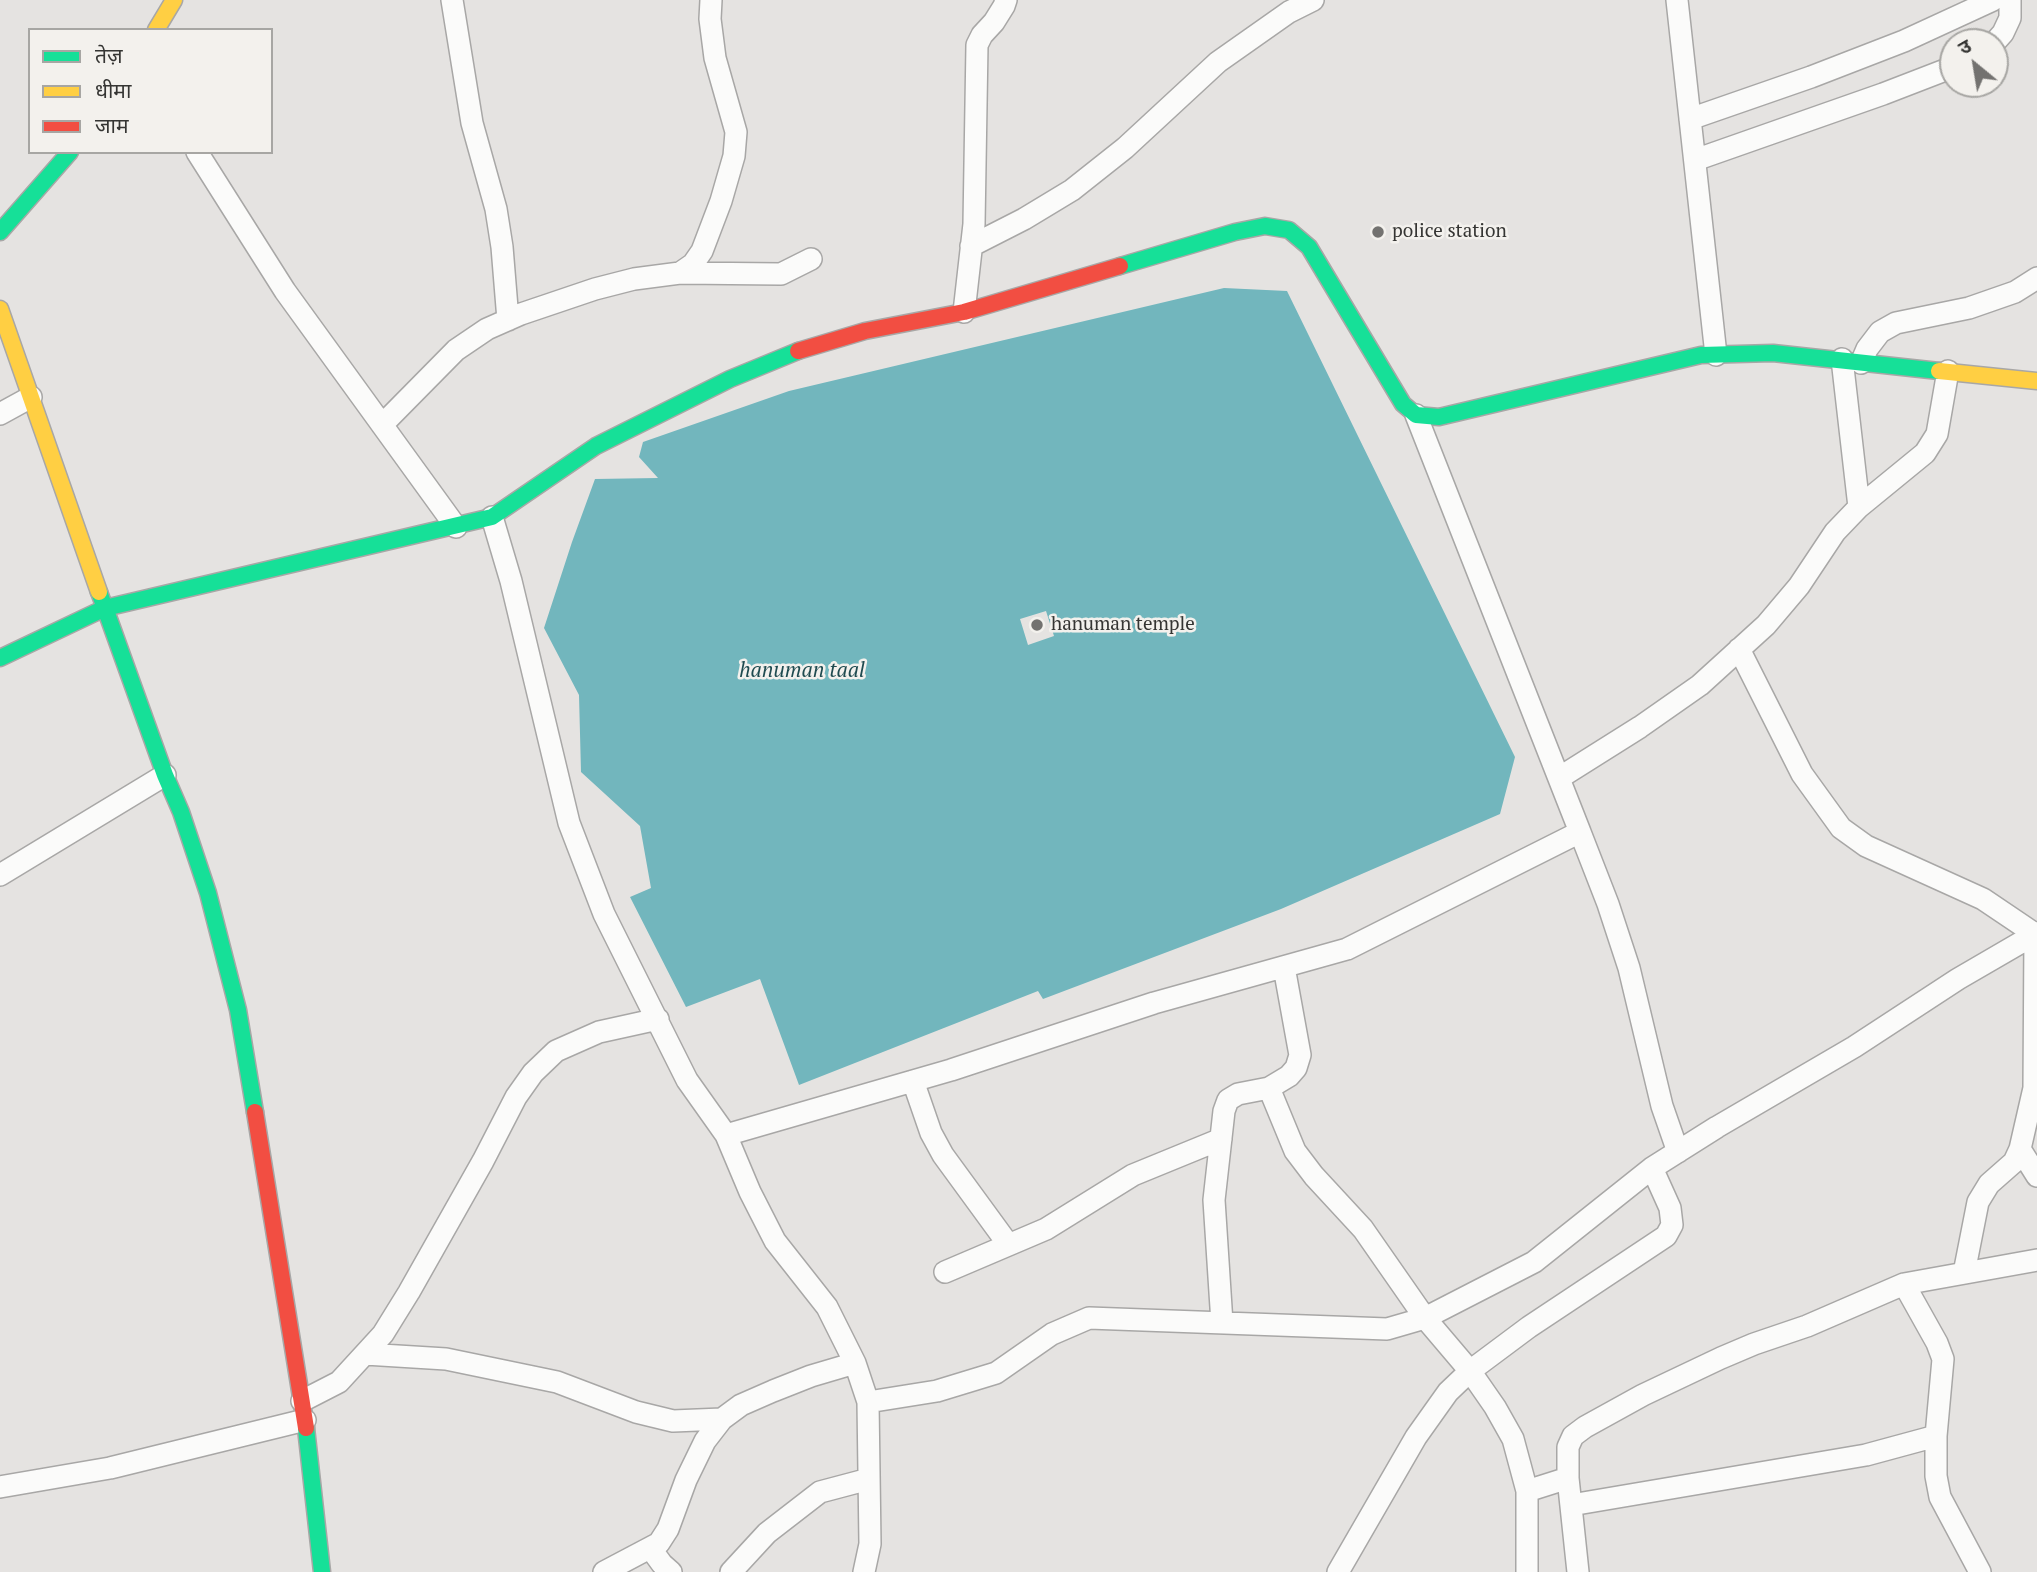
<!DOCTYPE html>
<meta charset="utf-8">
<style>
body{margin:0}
#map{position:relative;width:2037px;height:1572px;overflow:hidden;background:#e5e3e1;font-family:"PT Serif","Noto Sans Devanagari",serif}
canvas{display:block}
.legend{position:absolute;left:28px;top:28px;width:245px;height:126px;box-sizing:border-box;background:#f3f1ed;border:2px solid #a7a6a3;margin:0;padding:9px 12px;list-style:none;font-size:21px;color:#353533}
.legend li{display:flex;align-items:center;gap:14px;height:35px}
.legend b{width:35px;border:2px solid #a7a6a3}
.north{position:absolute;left:1939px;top:28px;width:70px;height:70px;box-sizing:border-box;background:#f3f1ed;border:2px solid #a7a6a3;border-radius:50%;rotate:330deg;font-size:19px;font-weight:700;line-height:28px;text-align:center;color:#353533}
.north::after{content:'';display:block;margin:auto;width:24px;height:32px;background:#737270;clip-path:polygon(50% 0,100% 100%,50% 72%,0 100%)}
</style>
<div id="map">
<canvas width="2037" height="1572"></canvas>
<ul class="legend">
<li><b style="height:9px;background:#16e098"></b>तेज़</li>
<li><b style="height:9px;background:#ffcf43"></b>धीमा</li>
<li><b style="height:9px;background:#f24e42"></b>जाम</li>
</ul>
<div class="north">उ</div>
</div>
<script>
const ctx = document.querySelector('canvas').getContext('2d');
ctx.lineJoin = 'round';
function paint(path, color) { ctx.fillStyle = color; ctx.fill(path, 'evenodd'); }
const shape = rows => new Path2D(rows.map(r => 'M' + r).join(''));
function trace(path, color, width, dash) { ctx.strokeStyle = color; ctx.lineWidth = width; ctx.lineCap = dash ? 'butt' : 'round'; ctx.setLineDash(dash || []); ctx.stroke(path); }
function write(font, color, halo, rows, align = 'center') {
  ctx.font = font + ' "PT Serif",serif'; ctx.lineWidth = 5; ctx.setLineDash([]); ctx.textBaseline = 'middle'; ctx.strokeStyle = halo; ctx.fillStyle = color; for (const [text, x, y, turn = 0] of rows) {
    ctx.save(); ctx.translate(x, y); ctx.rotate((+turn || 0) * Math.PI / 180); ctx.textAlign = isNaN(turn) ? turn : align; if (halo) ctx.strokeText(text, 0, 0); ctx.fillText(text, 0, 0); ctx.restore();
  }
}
const water = shape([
 [1224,288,1287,291,1515,757,1500,814,1281,909,1043,999,1038,991,799,1085,760,979,686,1007,630,897,651,888,640,826,581,772,579,695,544,628,572,542,595,479,658,478,639,457,643,442,789,391],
 [1046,611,1054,636,1028,645,1020,619]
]);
const street = shape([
 [452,0,472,123,496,209,502,247,508,320],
 [1677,0,1716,355],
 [1995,42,2003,33,2010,18,2010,0],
 [1690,119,1811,77,1904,41,1993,0],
 [197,152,285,291,456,527],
 [1695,160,1883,94,1953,67],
 [971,246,1024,219,1072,190,1125,148,1218,62,1289,12,1313,0],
 [680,273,781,274,811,259],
 [964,312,974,224,977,45,982,35,994,22,1004,6,1006,0],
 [1842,359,1859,507],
 [1861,363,1867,349,1880,332,1896,323,1969,308,2015,292,2037,278],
 [0,414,31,397],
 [382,425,456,350,487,329,521,314,595,289,634,279,680,273,693,264,702,251,721,201,734,156,736,132,715,58,710,19,711,0],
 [492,517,511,581,569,823,604,914,687,1080,726,1135,750,1192,775,1241,827,1307,855,1363,868,1402,870,1544,864,1572],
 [1739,649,1802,774,1841,828,1866,846,1983,899,2035,934,2034,1088,2020,1149,2014,1162,1989,1184,1978,1202,1964,1273],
 [1559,778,1640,727,1700,685,1766,625,1799,586,1835,532,1859,507,1925,453,1937,434,1948,371],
 [1580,832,1608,904,1629,968,1662,1106,1678,1152],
 [0,875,165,775],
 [913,1081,931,1133,943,1155,1008,1244],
 [1269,1088,1295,1151,1314,1176,1363,1229,1425,1318,1470,1371,1495,1407,1513,1439,1527,1491],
 [726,1135,951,1070,1154,1003,1347,949,1580,832,1416,415],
 [2020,1149,2037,1176],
 [945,1272,1046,1229,1133,1175,1221,1139],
 [1904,1284,1937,1343,1943,1359,1936,1436,1936,1476,1940,1497,1980,1572],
 [1222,1323,1214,1200,1224,1111,1228,1100,1238,1094,1269,1088,1289,1076,1296,1068,1300,1055,1284,967],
 [365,1354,446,1359,557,1382,636,1412,673,1421,722,1419],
 [302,1401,339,1382,383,1334,409,1292,483,1161,516,1097,533,1073,556,1051,599,1032,658,1019],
 [868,1402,937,1391,996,1373,1052,1334,1089,1318,1387,1329,1425,1318,1534,1262,1652,1168,1717,1127,1854,1047,1958,979,2037,933],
 [0,1487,110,1468,305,1420],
 [1571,1505,1866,1455,1936,1436],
 [651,1549,662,1564,671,1572],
 [604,1572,659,1543,668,1529,686,1480,705,1441,722,1419,741,1405,773,1391,811,1376,855,1363],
 [731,1572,767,1533,820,1492,869,1479],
 [1338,1572,1416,1437,1448,1392,1470,1371,1529,1327,1666,1236,1672,1225,1670,1208,1652,1168],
 [1527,1572,1527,1491,1568,1478],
 [1578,1572,1568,1478,1568,1447,1573,1436,1585,1427,1643,1395,1721,1358,1754,1344,1807,1326,1904,1284,2037,1260]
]);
const fast = shape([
 [0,232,70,152],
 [1120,266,1235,232,1265,226,1289,230,1309,247,1403,404,1416,415,1439,417,1701,355,1773,353,1939,371],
 [99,592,105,608,492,517,596,446,730,379,798,351],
 [0,658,105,608,165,775,181,812,208,893,238,1010,255,1112],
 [306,1428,322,1572]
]);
const slow = shape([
 [156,30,174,0],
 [0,309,99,592],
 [1939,371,2037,381]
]);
const jam = shape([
 [798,351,865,331,964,312,1120,266],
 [255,1112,306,1428]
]);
const markers = [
 [1378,232,7,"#737270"],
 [1037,625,7,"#737270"]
];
const poiNames = [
 ["police station",1392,232],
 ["hanuman temple",1051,625]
];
const waterNames = [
 ["hanuman taal",802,671]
];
paint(water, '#72b6bd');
trace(street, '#a8a7a6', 24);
trace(fast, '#a8a7a6', 19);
trace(slow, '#a8a7a6', 19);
trace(jam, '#a8a7a6', 19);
trace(street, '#fbfbfa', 21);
trace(fast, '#16e098', 16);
trace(slow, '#ffcf43', 16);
trace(jam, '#f24e42', 16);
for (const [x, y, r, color] of markers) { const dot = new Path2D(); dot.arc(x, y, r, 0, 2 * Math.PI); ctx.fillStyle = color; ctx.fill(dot); trace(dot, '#f3f1ed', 2.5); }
write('19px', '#353533', '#f3f1ed', poiNames, 'left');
write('italic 21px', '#1f4b50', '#f3f1ed', waterNames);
</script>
